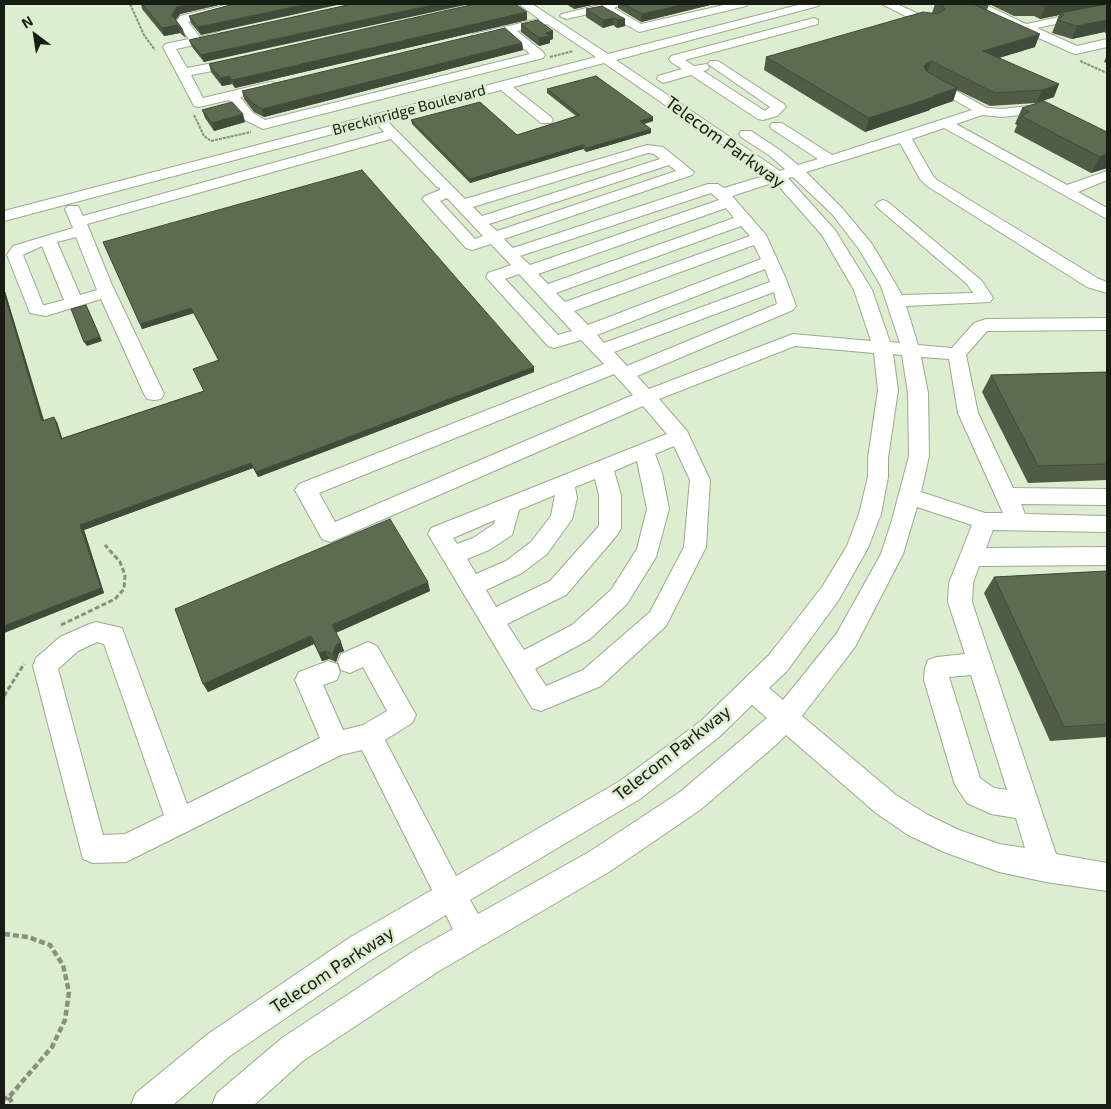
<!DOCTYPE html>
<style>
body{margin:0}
#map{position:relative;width:1111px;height:1109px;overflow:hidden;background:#ddedcf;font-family:"Exo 2",sans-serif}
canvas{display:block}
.frame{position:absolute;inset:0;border:5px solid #171d12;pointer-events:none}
.north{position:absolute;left:10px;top:10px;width:50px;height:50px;-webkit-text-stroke:4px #ddedcf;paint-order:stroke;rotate:329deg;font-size:14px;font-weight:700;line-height:20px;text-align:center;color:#171d12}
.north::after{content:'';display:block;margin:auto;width:18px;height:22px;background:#171d12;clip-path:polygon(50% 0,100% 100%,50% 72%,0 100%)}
</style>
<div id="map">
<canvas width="1111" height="1109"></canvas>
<div class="frame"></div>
<div class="north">N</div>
</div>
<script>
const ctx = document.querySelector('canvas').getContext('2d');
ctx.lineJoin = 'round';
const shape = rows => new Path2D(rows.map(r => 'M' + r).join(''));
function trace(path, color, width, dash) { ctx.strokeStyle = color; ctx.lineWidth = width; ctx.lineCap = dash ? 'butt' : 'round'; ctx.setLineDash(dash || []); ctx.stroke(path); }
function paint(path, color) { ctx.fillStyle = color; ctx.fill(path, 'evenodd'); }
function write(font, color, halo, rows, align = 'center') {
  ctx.font = font + ' "Exo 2",sans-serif'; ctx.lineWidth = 5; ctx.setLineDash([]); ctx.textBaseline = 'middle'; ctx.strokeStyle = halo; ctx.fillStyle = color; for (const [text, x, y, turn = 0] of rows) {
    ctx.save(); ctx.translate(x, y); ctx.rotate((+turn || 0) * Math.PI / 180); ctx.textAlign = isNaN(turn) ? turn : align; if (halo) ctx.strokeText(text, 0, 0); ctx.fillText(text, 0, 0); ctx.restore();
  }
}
const pathFar2 = shape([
 [130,4,144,35,155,50],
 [550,57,573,51],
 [1080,61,1107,73],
 [194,115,204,136,211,141,251,132]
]);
const pathFar1 = shape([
 [61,625,115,599,124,589,125,575,120,562,105,545],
 [4,696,24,664]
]);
const path = shape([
 [4,934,28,937,50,945,63,965,69,992,65,1020,52,1047,9,1097,4,1099],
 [9,1097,13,1105]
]);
const minor = shape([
 [230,4,250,4,248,6,188,22,200,37,219,32,225,36,223,39,176,49,187,68,239,58,245,62,239,66,191,75,203,98,270,82,275,83,277,86,275,89,240,97,253,113,265,120,530,54,506,34,477,41,471,37,473,34,539,19,519,4,532,4,608,54,802,4,820,4,818,6,616,60,780,171,785,169,770,156,741,137,739,134,741,131,751,131,780,150,798,165,818,159,772,129,770,126,772,123,782,123,832,155,972,110,924,83,923,80,929,76,987,108,1002,109,1037,105,1055,108,1057,111,1050,115,1037,113,1002,117,982,115,956,124,1067,185,1107,171,1107,180,1078,192,1107,208,1107,219,944,128,912,139,933,176,937,180,1099,279,1107,282,1107,293,1087,287,927,186,920,179,900,143,806,172,842,208,872,244,902,295,973,293,967,284,878,208,875,205,878,202,883,200,888,202,982,281,993,298,990,302,906,306,918,345,952,348,974,323,986,319,1107,318,1107,330,987,331,966,355,978,413,1013,488,1107,489,1107,505,1021,504,1025,514,1107,516,1107,532,993,530,986,548,1107,547,1107,565,979,566,973,583,972,602,1056,854,1107,863,1107,891,1046,882,999,872,944,852,908,835,876,813,786,735,777,744,700,810,609,872,439,971,304,1060,254,1105,212,1105,217,1093,282,1038,417,949,453,929,446,915,371,960,230,1056,173,1105,131,1105,136,1093,208,1034,349,938,432,890,362,750,341,755,126,862,93,863,83,859,33,666,36,658,60,637,87,625,96,622,122,628,187,804,320,738,295,680,299,672,328,661,337,664,340,672,337,680,323,685,343,730,363,725,387,711,363,667,350,673,341,670,338,662,341,654,368,642,377,646,416,715,412,723,385,740,456,876,620,781,701,721,769,655,822,587,847,546,859,514,868,477,868,458,878,390,874,353,795,346,659,399,687,431,710,480,706,547,666,626,601,686,541,711,532,708,428,534,431,528,667,434,643,406,338,539,330,542,322,539,295,490,299,484,604,364,581,340,554,348,548,346,486,277,488,273,511,265,491,244,472,250,466,248,422,199,425,196,440,190,440,188,437,187,391,139,87,224,112,285,164,394,161,399,154,400,147,399,144,394,101,299,46,316,30,313,7,255,13,246,73,228,65,209,68,206,78,206,83,216,384,132,377,124,378,122,4,221,4,211,596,57,547,24,517,31,543,52,545,55,543,58,263,129,243,119,229,100,199,107,194,106,163,47,165,44,189,39,176,22,180,16,230,4],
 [604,63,767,175,724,188,718,184,708,184,513,248,504,239,692,175,694,172,663,147,647,145,465,199,386,120,501,90,541,123,551,123,553,120,551,117,513,87,604,63],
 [648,153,654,154,660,159,482,216,473,207,648,153],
 [669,165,676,171,497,231,489,224,669,165],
 [793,177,832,214,859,249,881,286,900,343,890,342,872,290,835,230,788,178,793,177],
 [775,182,822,235,854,290,871,341,793,334,649,389,637,376,793,310,796,306,786,279,766,235,732,196,775,182],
 [711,193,719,200,530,265,520,256,711,193],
 [447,198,483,236,475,239,440,201,447,198],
 [726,208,734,218,548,284,538,274,726,208],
 [741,226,750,236,565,302,556,293,741,226],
 [76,237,97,290,80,295,57,242,76,237],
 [754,245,761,259,588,325,574,311,754,245],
 [42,246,64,300,45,305,43,305,23,255,42,246],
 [765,269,770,282,604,343,597,335,765,269],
 [519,274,572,331,558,335,505,279,519,274],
 [774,292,777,304,627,366,614,352,774,292],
 [893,354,902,355,908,393,909,456,892,520,881,554,837,633,783,700,769,688,787,671,838,601,868,548,881,514,888,477,888,458,898,390,893,354],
 [921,357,949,359,958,413,1003,513,985,513,921,492,929,456,928,393,921,357],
 [614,374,633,395,335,522,319,493,614,374],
 [674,446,690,480,684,547,650,612,583,670,546,686,535,669,590,639,627,604,656,557,669,509,662,473,655,454,674,446],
 [637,461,647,509,637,549,611,590,572,625,524,650,507,624,566,595,618,534,621,528,621,495,614,471,637,461],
 [595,479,599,495,599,526,550,581,496,607,486,590,522,573,547,554,572,519,577,498,575,487,595,479],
 [555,495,551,516,531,542,506,561,476,574,467,559,489,550,512,535,519,510,555,495],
 [917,507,972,525,949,583,948,602,965,654,937,657,928,660,925,668,924,680,955,785,967,803,991,814,1016,818,1025,848,999,844,959,830,928,815,896,795,802,716,855,647,903,554,917,507],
 [495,520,494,524,473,538,457,544,453,538,495,520],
 [97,642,104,644,164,815,125,834,103,835,58,669,78,651,97,642],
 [971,675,1007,790,994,788,980,778,950,680,949,677,971,675],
 [752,705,767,718,680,792,589,852,478,914,470,900,640,799,719,737,752,705],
 [603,4,622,4,614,8,641,24,728,4,748,4,746,6,639,32,602,11,566,19,560,16,562,14,603,4],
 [882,4,897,4,925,17,937,19,939,21,933,25,919,23,882,4],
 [969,4,984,4,1026,24,1107,7,1107,13,1037,28,1077,46,1107,39,1107,47,1076,54,1072,53,970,7,969,4],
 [814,18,818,20,818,24,685,60,694,66,707,64,709,67,707,70,703,71,765,111,770,107,708,64,710,61,718,61,784,104,786,107,777,116,763,120,758,119,691,75,663,83,657,79,658,76,682,69,671,62,669,59,671,56,814,18]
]);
const wall = shape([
 [141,4,223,4,180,14,176,20,183,30,186,38,180,33,164,36,142,9],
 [234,4,201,35,191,23,189,16],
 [352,4,204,62,192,47,189,40],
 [566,4,596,4,574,9],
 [618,4,714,4,641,22,618,8],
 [935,4,1107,4,1107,34,1104,32,1072,39,1052,33,1059,15,1040,19,1034,16,1014,16,989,4,987,10,1035,47,999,58,1054,97,1036,103,990,106,957,90,953,101,930,109,930,110,865,132,764,70,766,57,932,13],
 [586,9,625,19,625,26,617,28,613,25,603,28,586,17],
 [527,12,527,20,235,88,232,84,222,86,211,72,209,64],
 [521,24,553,31,553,39,550,40,550,43,539,46,521,32],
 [522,43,523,50,264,117,254,112,244,99,242,91],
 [1107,55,1107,63,1104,62],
 [547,89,653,121,644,124,651,129,651,133,586,152,583,149,470,183,412,124,411,120,517,135,576,116,547,93],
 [1022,108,1107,132,1107,168,1091,173,1014,132,1017,125,1015,124],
 [202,110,245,122,214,131,205,118],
 [103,242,534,367,534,372,258,477,253,468,84,530,104,593,4,633,4,288,44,420,57,422,62,438,204,391,218,360,194,313,142,329],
 [1107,372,1107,480,1028,483,982,392,991,375],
 [1107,571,1107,737,1050,741,984,593,994,577],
 [430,591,336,633,344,651,339,653,336,662,329,659,322,661,314,644,208,692,175,609]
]);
const shadedWall = shape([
 [190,4,223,4,180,14,174,22,172,15,177,7],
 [307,4,342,4,201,35,198,27],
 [436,4,470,4,204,62,201,55],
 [574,4,596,4,574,9],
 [685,4,714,4,641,22,642,14],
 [1059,4,1107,4,1060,13,1059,15,1040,19,1045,6],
 [527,12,527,20,235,88,233,80],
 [614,18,613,25,603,28,603,20],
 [625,19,625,26,617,28,618,20],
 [1107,20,1107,25,1104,32,1072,39,1077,26],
 [177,25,180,33,164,36,162,28],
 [553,31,553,39,550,40,550,43,539,46,539,38,546,33],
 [1040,34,1035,47,978,64,983,51],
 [522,43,523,50,264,117,262,109],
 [931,61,927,74,924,66],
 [229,76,232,84,222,86,220,78],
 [1059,84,1054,97,1036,103,1042,90],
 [957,88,953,101,930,109,930,110,865,132,869,118],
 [243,114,245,122,214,131,212,123],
 [653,117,653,121,640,125,640,121],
 [651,129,651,133,586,152,587,148],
 [583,145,583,149,470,183,470,179],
 [1107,154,1107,168,1091,173,1100,157],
 [4,288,45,426,42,421,4,293],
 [191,308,194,313,142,329,140,324],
 [88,309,102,341,87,346,84,342],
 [534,367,534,372,258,477,256,472],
 [54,417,57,422,64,444,61,439],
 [251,463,253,468,84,530,104,593,4,633,4,626,80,525],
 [428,582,430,591,335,633,332,625],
 [311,636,314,644,208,692,203,684],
 [341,642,344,651,339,653,336,662,333,654,336,645],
 [325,651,329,659,322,661,319,653]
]);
const building = shape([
 [142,4,190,4,177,7,172,15,183,30,177,25,162,28,142,4],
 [234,4,307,4,198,27,189,16,234,4],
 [352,4,436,4,201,55,189,40,352,4],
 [475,4,515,4,527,12,233,80,229,76,220,78,209,64,475,4],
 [624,4,685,4,642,14,624,4],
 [936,4,973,4,1040,34,983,51,1059,84,1042,90,995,93,931,61,924,66,926,71,957,88,933,96,934,97,869,118,766,57,923,12,938,14,945,9,942,5,936,4],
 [1040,4,1059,4,1045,6,1040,4],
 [1107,4,1107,20,1077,26,1057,20,1064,15,1060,13,1107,4],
 [602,6,625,19,618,20,614,18,603,20,586,9,602,6],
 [538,20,553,31,546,33,550,36,539,38,521,24,538,20],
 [505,28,522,43,262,109,252,103,242,91,505,28],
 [596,76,653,117,640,121,651,129,587,148,583,145,470,179,411,120,480,102,517,135,580,115,547,89,596,76],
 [1044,101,1107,132,1107,154,1100,157,1021,116,1029,112,1022,108,1044,101],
 [232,102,243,114,212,123,202,110,232,102],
 [362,170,534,367,256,472,251,463,80,525,101,588,4,626,4,293,42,421,54,417,61,439,204,391,193,369,219,360,191,308,140,324,103,242,362,170],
 [86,305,100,337,84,342,71,309,86,305],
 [1107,372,1107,464,1038,466,991,375,1107,372],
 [390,519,428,582,332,625,341,642,336,645,333,654,325,651,319,653,311,636,203,684,175,609,390,519],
 [1107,571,1107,724,1064,727,994,577,1107,571]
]);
const farStreetnames = [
 ["Breckinridge Boulevard",409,110,-15]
];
const streetNames = [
 ["Telecom Parkway",725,142,36],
 ["Telecom Parkway",672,753,-38],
 ["Telecom Parkway",332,970,-33]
];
trace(minor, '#9baa8e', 2);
trace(pathFar2, '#86927c', 2, [3, 1]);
trace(pathFar1, '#86927c', 3, [5, 2.5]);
trace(path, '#86927c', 4.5, [6, 3]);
paint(minor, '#fff');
paint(wall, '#505c46');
paint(shadedWall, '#414b39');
paint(building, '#5d6b51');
trace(building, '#414b39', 1);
write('15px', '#171d12', '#ddedcf', farStreetnames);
write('18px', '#171d12', '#ddedcf', streetNames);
</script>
